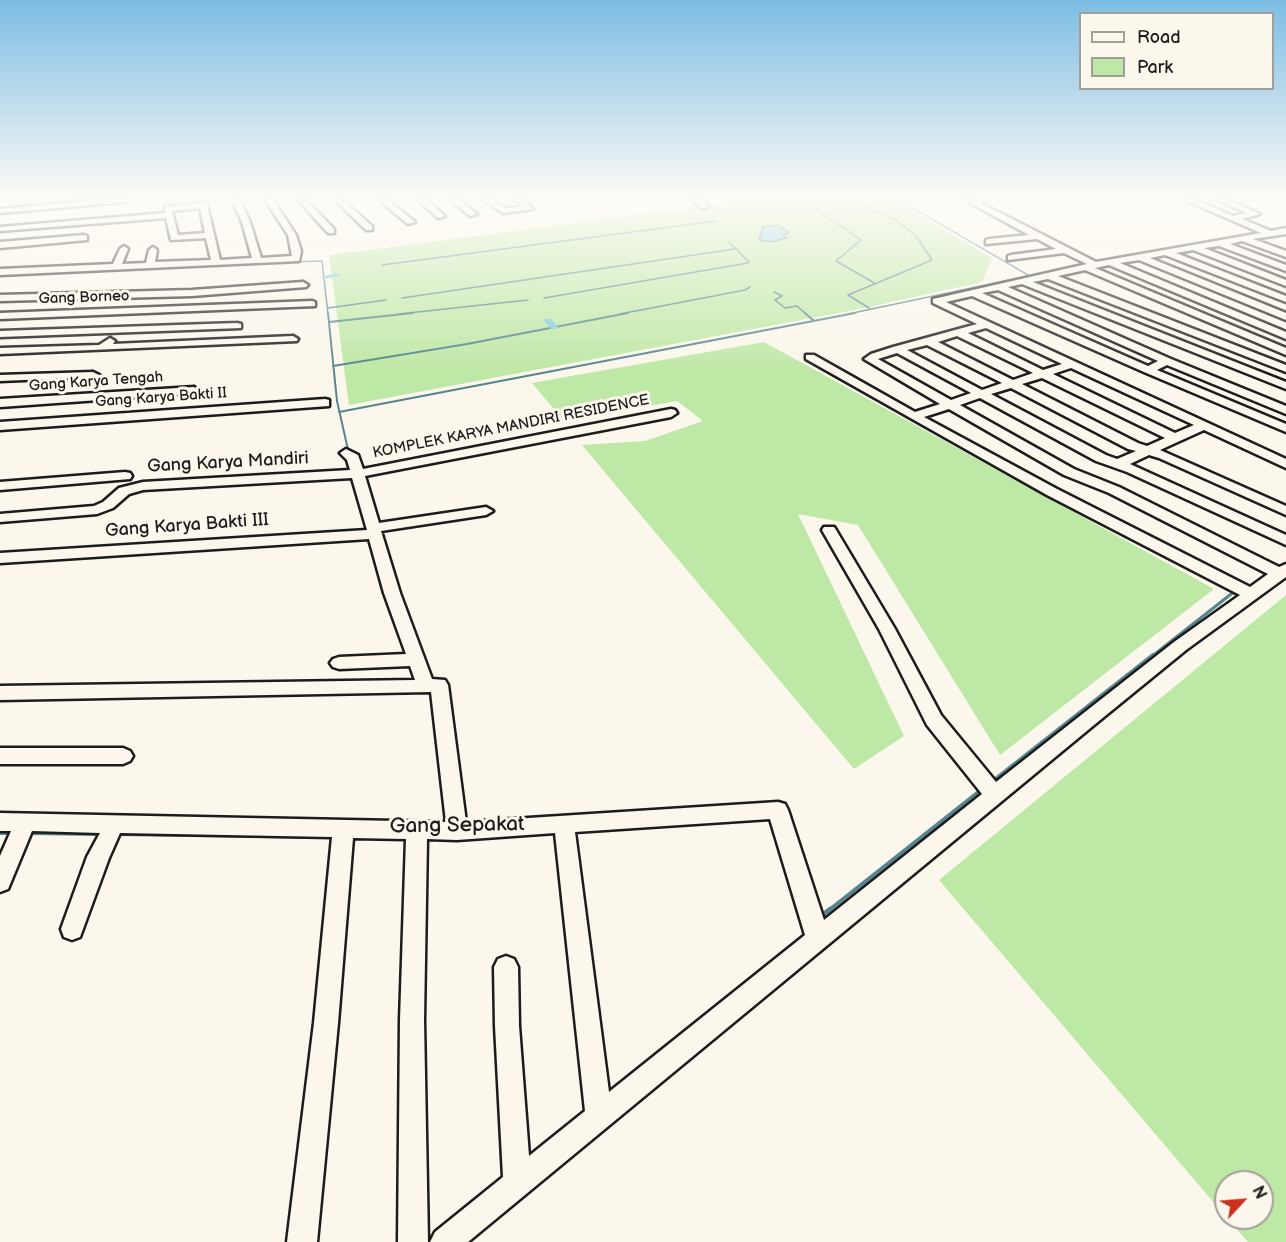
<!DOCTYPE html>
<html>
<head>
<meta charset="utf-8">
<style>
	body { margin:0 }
	#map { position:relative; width:1286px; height:1242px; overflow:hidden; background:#fbf7ec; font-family:"Balsamiq Sans",sans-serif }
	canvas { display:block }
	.legend { position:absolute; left:1079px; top:12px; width:195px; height:78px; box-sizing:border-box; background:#fbf7ec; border:2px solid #a29f99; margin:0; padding:8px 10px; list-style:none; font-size:18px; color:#1c1c1c }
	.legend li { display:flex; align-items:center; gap:12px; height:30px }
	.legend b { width:30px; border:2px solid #a29f99 }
	.north { position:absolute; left:1214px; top:1170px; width:60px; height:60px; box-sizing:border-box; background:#fbf7ec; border:2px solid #a29f99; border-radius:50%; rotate:64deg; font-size:16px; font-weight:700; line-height:24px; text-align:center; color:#1c1c1c }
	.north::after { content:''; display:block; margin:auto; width:21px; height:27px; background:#c8321e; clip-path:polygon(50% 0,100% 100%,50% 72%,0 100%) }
</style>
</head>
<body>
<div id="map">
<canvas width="1286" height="1242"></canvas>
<ul class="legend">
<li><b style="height:8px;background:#fbf7ec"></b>Road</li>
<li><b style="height:16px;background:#bee8a5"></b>Park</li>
</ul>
<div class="north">N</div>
</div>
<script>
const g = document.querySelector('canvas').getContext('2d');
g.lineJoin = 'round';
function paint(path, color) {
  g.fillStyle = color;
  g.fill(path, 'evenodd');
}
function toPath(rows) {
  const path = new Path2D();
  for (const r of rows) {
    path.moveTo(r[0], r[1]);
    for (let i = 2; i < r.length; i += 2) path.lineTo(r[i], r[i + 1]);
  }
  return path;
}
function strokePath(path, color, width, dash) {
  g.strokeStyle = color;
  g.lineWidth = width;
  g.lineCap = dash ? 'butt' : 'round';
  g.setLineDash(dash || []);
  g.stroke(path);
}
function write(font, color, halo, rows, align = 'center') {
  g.font = font + ' "Balsamiq Sans",sans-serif';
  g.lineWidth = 6;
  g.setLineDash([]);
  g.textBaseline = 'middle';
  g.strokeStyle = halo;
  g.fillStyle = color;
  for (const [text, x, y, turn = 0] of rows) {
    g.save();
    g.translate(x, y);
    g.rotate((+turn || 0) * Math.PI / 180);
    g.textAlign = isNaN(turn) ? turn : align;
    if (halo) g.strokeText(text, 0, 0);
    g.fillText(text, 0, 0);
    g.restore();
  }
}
const green = toPath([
	[755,200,894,200,992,258,982,282,865,308,349,405,329,255],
	[764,342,1214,589,1000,755,858,525,798,514,904,736,854,769,582,445,645,441,703,421,677,401,564,421,532,383],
	[1286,595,1286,1242,1248,1242,1227,1218,1262,1218,1262,1182,1226,1182,1226,1217,939,880]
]);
const water = toPath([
	[776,225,789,232,783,236,787,238,771,242,759,240,763,227,776,225]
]);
const streamFar4 = toPath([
	[899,200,1028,275],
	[854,202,896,220,916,236,932,260,848,295,869,308],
	[813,207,861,240,836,261,876,284],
	[729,242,749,262],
	[227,264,322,261,328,314],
	[382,265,716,221],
	[774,292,782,296,775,300,785,308,797,306,806,314],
	[402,298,735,249],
	[544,298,748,263],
	[328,308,386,300],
	[399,314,528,300],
	[620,314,745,290,750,287],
	[848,314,1028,276]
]);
const streamFar3 = toPath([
	[328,313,337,401,349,454],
	[805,313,814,321],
	[329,322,413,313],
	[333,366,467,344,628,313],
	[339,412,855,313]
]);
const streamFar2 = toPath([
	[1151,657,1235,591]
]);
const streamFar1 = toPath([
	[993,781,1153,655],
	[0,833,13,833],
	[29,833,103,834],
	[116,834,334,837],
	[828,911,981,790]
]);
const stream = toPath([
	[821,916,830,909]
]);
const canal = toPath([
	[337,273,339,274,339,276,324,279,321,277,337,273],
	[545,319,551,319,558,327,557,329,551,329,544,321,545,319]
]);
const minor = toPath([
	[97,200,127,200,123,202,0,213,0,209,97,200],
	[232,200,240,200,250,222,261,258,292,256,288,235,265,200,273,200,296,235,301,251,299,261,0,275,0,269,113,264,120,249,124,246,128,249,122,264,146,263,149,250,153,247,157,250,155,262,211,260,206,238,171,240,166,218,0,231,0,227,165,213,165,207,203,203,207,205,220,260,252,258,242,222,232,200],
	[200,208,205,233,178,235,172,211,200,208],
	[298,200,306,200,334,229,334,233,328,233,298,200],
	[335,200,343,200,372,226,372,230,366,230,335,200],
	[379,200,388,200,415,222,408,224,379,200],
	[418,200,427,200,445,216,438,218,418,200],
	[450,200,459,200,477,214,470,216,450,200],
	[483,200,492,200,505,208,522,207,515,200,524,200,533,209,503,213,483,200],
	[692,200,701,200,709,206,702,208,692,200],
	[965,200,975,200,1096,262,1261,233,1185,200,1196,200,1233,216,1247,213,1218,200,1229,200,1260,214,1242,219,1271,231,1286,228,1286,234,1253,239,1286,251,1286,257,1242,241,1230,244,1286,265,1286,271,1219,246,1204,248,1286,280,1286,286,1193,250,1176,253,1286,296,1286,302,1165,255,1150,258,1286,313,1286,320,1139,260,1120,263,1286,332,1286,339,1109,265,1095,268,1286,348,1286,355,1085,270,1058,276,1286,365,1286,372,1048,279,1033,282,1286,382,1286,389,1022,284,1008,287,1171,359,1286,406,1286,414,1167,365,1157,370,1286,424,1286,432,1144,372,972,296,946,302,1286,459,1286,468,1204,430,1160,450,1286,506,1286,515,1159,458,1149,455,1130,464,1286,535,1286,545,1127,472,1096,461,980,398,960,405,1074,469,1119,487,1279,567,1286,564,1286,577,1186,650,1094,725,468,1242,430,1242,435,1232,503,1177,495,1026,494,967,498,959,506,956,514,959,518,967,519,1026,529,1156,585,1111,555,833,457,840,427,839,424,1020,428,1242,398,1242,400,1020,406,839,353,838,338,1023,317,1242,287,1242,314,1023,332,837,120,833,109,858,80,937,72,940,64,937,61,929,87,857,100,833,32,831,8,889,0,892,0,856,11,831,0,831,0,813,446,822,431,692,0,700,0,686,415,680,410,666,339,669,333,667,330,663,333,659,339,657,406,654,384,593,369,539,0,563,0,553,367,530,352,478,143,490,129,494,113,508,97,514,0,522,0,514,94,506,103,502,119,488,143,482,350,470,347,460,340,453,346,449,358,455,363,469,671,409,675,410,677,413,671,417,365,476,379,523,486,507,493,511,486,515,381,531,400,593,432,679,445,680,448,685,466,822,778,802,785,804,788,810,824,920,982,794,927,725,879,629,822,530,824,527,834,527,836,530,895,629,941,715,996,782,1174,642,1240,595,1047,495,806,359,806,355,814,355,915,412,940,404,864,359,871,354,893,347,977,324,933,303,933,299,1087,264,1064,253,1008,260,1008,256,1011,255,1056,249,1037,239,986,244,986,240,989,239,1029,235,965,200],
	[998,290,1158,361,1148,366,982,293,998,290],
	[986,328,1062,364,1043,370,968,333,986,328],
	[957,336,1033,373,1013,380,938,342,957,336],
	[927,345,1002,383,982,390,907,350,927,345],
	[897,353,971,393,951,400,878,359,897,353],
	[1071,368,1194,425,1175,433,1053,374,1071,368],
	[1042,378,1165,438,1147,446,1138,443,1022,384,1042,378],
	[1011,388,1128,449,1136,451,1117,459,1106,455,991,394,1011,388],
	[949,409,1064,475,1109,493,1268,574,1250,587,1057,489,924,417,949,409],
	[770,819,805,935,609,1092,575,832,770,819],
	[84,235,87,236,87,240,0,248,0,242,84,235],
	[303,282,308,285,306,287,192,296,0,301,0,295,192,290,303,282],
	[312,301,315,302,315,306,0,319,0,313,312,301],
	[237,323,241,324,241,328,0,337,0,331,237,323],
	[293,336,298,339,297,341,0,354,0,348,99,345,110,338,115,341,113,344,293,336],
	[93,372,99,375,97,377,0,381,0,375,93,372],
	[194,387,200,391,198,393,0,407,0,399,194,387],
	[325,399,329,400,329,406,0,430,0,422,325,399],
	[125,472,130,473,132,476,130,479,0,490,0,482,125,472],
	[0,748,123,748,130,751,133,756,130,761,123,764,0,764,0,748]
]);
const farStreetnames = [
	["Gang Borneo",84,298,-2],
	["Gang Karya Tengah",96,382,-4],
	["Gang Karya Bakti II",161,398,-4],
	["KOMPLEK KARYA MANDIRI RESIDENCE",511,427,-11]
];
const streetNames = [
	["Gang Karya Mandiri",228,463,-3],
	["Gang Karya Bakti III",187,526,-4]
];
const nearStreetnames = [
	["Gang Sepakat",457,826,-1]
];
paint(green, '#bee8a5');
paint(water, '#7ecbdc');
strokePath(water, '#57858f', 1.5);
strokePath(streamFar4, '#57858f', 1.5);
strokePath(streamFar3, '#57858f', 2);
strokePath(streamFar2, '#57858f', 3);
strokePath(streamFar1, '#57858f', 4);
strokePath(stream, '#57858f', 4.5);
paint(canal, '#7ecbdc');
strokePath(minor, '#1c1c1c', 5);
paint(minor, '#fbf7ec');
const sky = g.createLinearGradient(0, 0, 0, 374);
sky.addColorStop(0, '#7dbde3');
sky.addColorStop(0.53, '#fdfbf6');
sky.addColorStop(1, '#fdfbf600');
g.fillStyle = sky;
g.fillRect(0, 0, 1286, 374);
write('15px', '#1c1c1c', '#fbf7ec', farStreetnames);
write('18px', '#1c1c1c', '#fbf7ec', streetNames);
write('21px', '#1c1c1c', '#fbf7ec', nearStreetnames);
</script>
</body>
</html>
